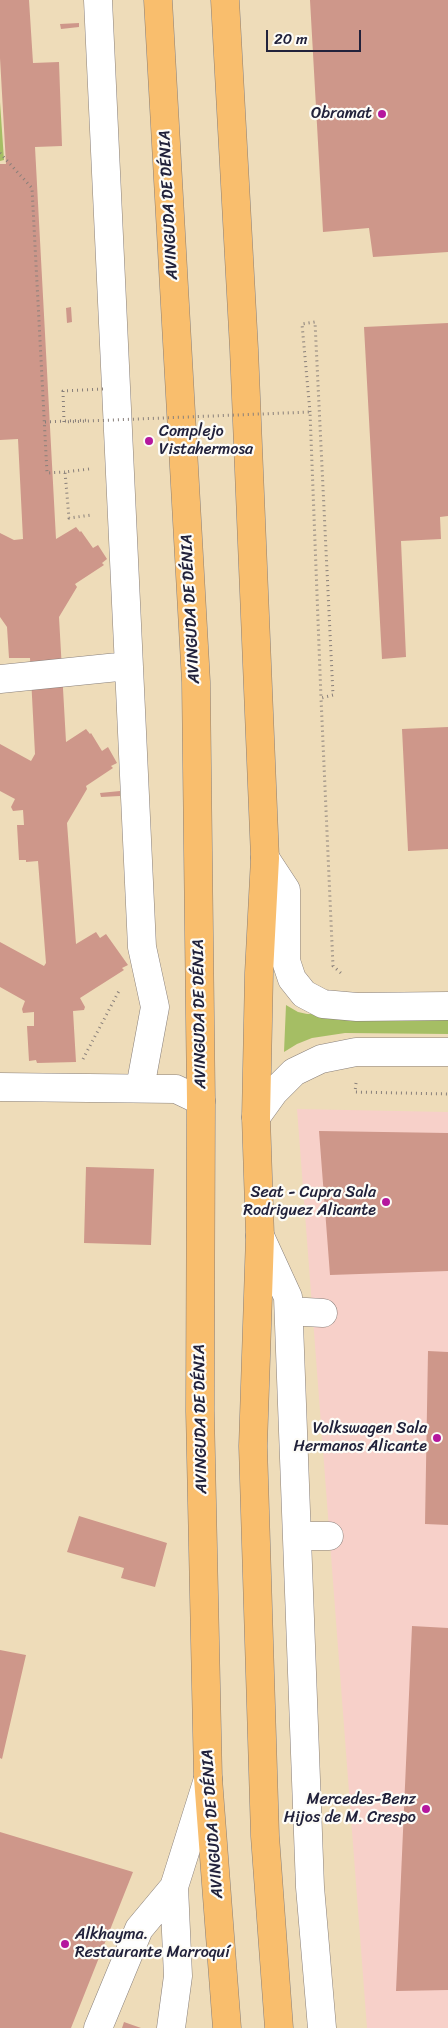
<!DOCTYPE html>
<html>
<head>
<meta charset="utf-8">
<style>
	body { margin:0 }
	#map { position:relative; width:448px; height:2028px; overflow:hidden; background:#eedcb9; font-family:Sriracha,sans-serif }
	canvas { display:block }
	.scale { position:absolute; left:266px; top:30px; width:95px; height:22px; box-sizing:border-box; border:2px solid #22223b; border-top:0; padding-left:6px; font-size:15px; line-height:18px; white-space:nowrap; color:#22223b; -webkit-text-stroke:4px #fdfcf7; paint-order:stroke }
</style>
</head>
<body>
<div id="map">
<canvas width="448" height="2028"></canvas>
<div class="scale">20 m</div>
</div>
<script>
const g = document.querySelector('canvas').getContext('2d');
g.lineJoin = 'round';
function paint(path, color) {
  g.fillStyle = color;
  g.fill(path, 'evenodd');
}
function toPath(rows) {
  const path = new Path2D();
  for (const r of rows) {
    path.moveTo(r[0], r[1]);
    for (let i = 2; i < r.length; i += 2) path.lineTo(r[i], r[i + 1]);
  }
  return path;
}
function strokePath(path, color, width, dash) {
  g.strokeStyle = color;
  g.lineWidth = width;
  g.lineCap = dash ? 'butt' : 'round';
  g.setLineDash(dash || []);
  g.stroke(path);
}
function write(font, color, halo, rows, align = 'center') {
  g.font = font + ' Sriracha,sans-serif';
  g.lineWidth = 4.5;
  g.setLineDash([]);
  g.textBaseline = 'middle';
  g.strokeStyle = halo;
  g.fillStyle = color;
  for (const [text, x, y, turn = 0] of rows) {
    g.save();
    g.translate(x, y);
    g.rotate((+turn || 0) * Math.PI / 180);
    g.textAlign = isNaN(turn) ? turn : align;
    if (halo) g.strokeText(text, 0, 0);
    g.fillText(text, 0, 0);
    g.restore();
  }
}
const built = toPath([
	[297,1109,448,1112,448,2028,367,2028]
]);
const green = toPath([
	[0,102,4,160,0,161],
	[286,1005,298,1012,307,1014,448,1016,448,1034,345,1033,312,1038,297,1044,284,1052]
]);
const building = toPath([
	[0,0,29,0,33,63,59,62,62,146,35,147,56,539,76,527,80,532,81,531,93,548,98,545,107,559,102,563,104,565,75,584,77,587,59,617,66,742,86,729,90,734,91,733,102,751,108,747,117,763,111,766,113,768,86,786,87,789,67,823,76,944,96,932,100,938,106,934,128,965,122,968,124,970,80,998,85,1007,84,1010,73,1011,76,1062,37,1063,36,1060,29,1061,27,1026,34,1026,34,1012,23,1013,22,1009,25,1001,0,987,0,942,44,966,46,963,38,861,26,862,26,860,19,860,17,825,24,825,23,810,13,811,11,807,15,799,0,791,0,744,31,761,35,754,30,658,9,658,7,627,0,617,0,533,14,540,23,539,18,439,0,440,0,164,6,164,0,58],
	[310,0,448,0,448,252,373,257,369,228,323,232],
	[79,23,79,27,61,29,60,24],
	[71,307,72,322,67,323,66,308],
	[448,323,448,516,440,517,441,539,401,541,406,657,382,659,364,327],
	[448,727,448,849,408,851,402,729],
	[120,791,120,796,101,797,100,793],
	[319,1131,448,1133,448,1271,330,1275],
	[86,1167,154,1169,151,1245,84,1243],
	[428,1351,448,1352,448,1525,425,1524],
	[79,1516,167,1543,155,1587,121,1578,124,1568,67,1552],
	[412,1626,448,1628,448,1990,396,1991],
	[0,1650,26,1655,2,1759,0,1758],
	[0,1832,133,1872,71,2028,0,2028],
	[124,2022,141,2028,122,2028]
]);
const path = toPath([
	[0,153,32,188,47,473,65,472],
	[310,412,302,324,315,322,333,695,321,698,333,966,342,974],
	[45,422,89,420],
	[89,469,65,472,69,518,92,515],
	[83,1059,120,989],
	[356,1083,355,1092,448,1094]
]);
const minor = toPath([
	[98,0,142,947,155,1007,140,1088],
	[0,679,128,666],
	[265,858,286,890,286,961,292,979,304,994,323,1004,357,1007,448,1006],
	[0,1087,176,1089,201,1101],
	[256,1117,274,1092,294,1072,321,1059,356,1052,448,1052],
	[260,1236,288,1297,310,1887,322,2028],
	[289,1311,323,1313],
	[297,1536,329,1536],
	[98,2028,139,1929,174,1887,208,1779],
	[171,2028,178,1976,174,1887]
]);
const major = toPath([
	[158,0,196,682,201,1101,200,1411,208,1778,227,2028],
	[225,0,244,349,265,858,259,973,256,1117,260,1236,253,1446,265,1836,279,2028]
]);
const pathBridge = toPath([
	[103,389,63,391,64,422,310,412,321,698]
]);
const markers = [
	[382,114,5,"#b5179e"],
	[149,441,5,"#b5179e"],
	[386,1202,5,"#b5179e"],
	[437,1438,5,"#b5179e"],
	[426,1809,5,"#b5179e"],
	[65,1944,5,"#b5179e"]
];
const poiNames = [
	["Obramat",372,114],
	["Complejo",159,432,"left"],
	["Vistahermosa",159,450,"left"],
	["Seat - Cupra Sala",376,1193],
	["Rodriguez Alicante",376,1211],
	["Volkswagen Sala",427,1429],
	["Hermanos Alicante",427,1447],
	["Mercedes-Benz",416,1800],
	["Hijos de M. Crespo",416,1818],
	["Alkhayma.",75,1935,"left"],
	["Restaurante Marroquí",75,1953,"left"]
];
const streetNames = [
	["AVINGUDA DE DÉNIA",169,205,-93],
	["AVINGUDA DE DÉNIA",191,609,-93],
	["AVINGUDA DE DÉNIA",200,1014,-91],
	["AVINGUDA DE DÉNIA",201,1419,-91],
	["AVINGUDA DE DÉNIA",213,1824,-94]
];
paint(built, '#f7d0c9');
paint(green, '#a5be64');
paint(building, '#ce978a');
strokePath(minor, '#887f7a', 29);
strokePath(major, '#887f7a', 29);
strokePath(path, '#887f7a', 3, [1, 4]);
strokePath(minor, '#fff', 28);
strokePath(major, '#f9be6d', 28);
strokePath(pathBridge, '#887f7a', 3, [1, 4]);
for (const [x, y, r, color] of markers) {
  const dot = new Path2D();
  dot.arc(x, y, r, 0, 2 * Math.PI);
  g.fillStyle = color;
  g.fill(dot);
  strokePath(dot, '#fdfcf7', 2);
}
write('16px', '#22223b', '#fdfcf7', poiNames, 'right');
write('16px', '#22223b', '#fdfcf7', streetNames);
</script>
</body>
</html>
